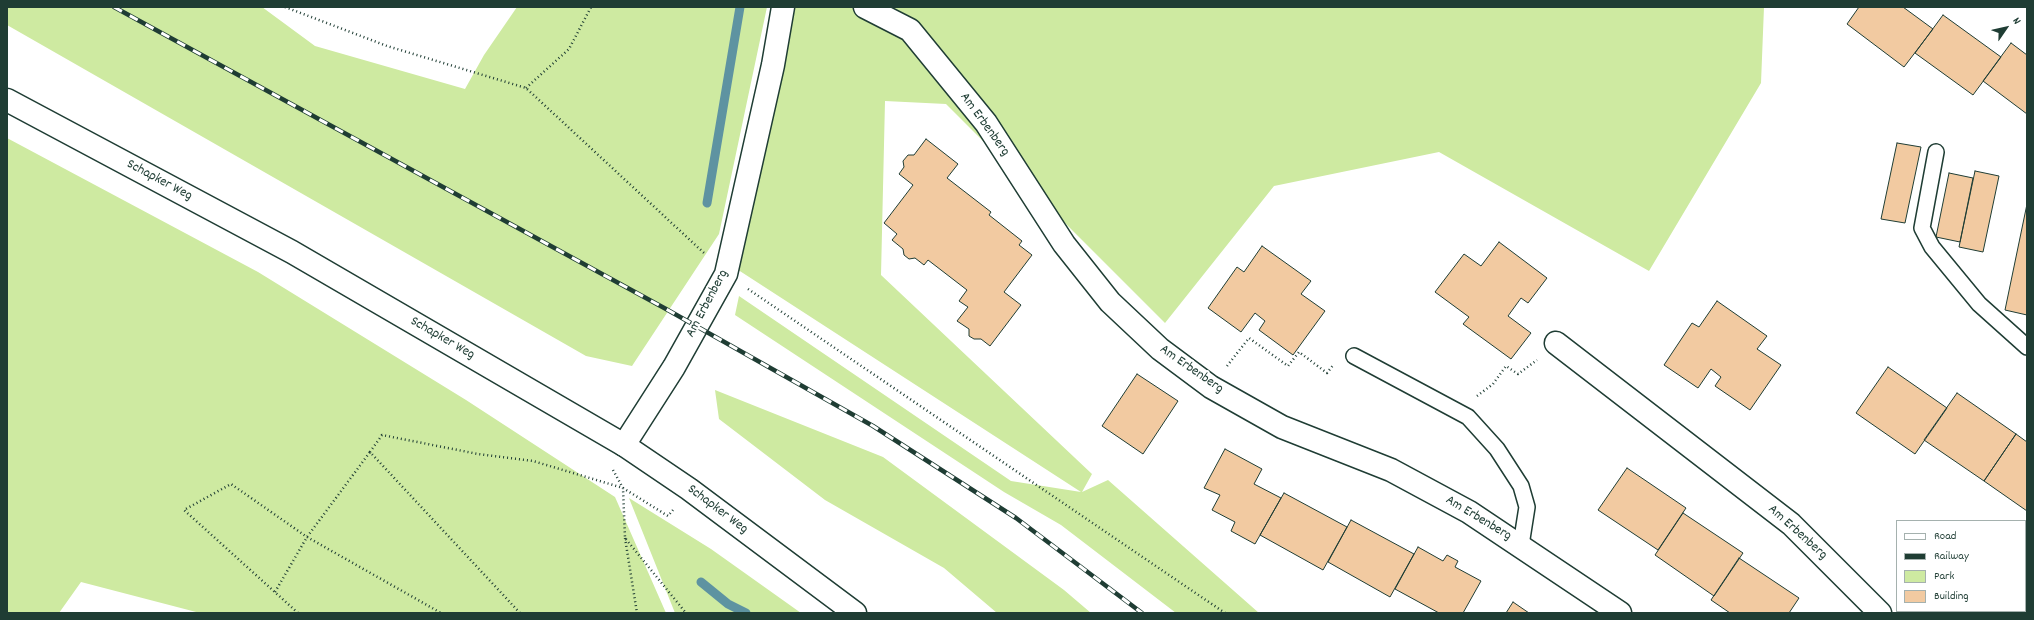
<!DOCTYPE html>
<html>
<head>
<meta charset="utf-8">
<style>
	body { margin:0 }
	#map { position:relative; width:2034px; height:620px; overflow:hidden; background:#fff; font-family:Dekko,sans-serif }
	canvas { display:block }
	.frame { position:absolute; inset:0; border:8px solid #1f3d34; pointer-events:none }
	.legend { position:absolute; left:1896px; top:520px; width:130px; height:92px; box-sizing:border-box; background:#fff; border:1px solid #a5b1ae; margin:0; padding:5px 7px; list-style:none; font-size:12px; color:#1f3d34 }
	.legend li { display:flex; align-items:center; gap:8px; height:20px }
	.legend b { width:20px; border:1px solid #a5b1ae }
	.north { position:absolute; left:1986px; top:8px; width:40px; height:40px; -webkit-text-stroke:3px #fff; paint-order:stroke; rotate:56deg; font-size:11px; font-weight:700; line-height:16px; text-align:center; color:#1f3d34 }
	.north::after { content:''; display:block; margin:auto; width:14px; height:18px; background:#1f3d34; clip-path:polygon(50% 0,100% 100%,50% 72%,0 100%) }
</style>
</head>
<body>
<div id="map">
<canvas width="2034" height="620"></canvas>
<div class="frame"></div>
<ul class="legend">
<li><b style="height:5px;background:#fff"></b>Road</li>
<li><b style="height:5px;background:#1f3d34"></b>Railway</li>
<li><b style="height:11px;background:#ceeaa1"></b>Park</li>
<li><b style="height:11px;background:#f2caa1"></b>Building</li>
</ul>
<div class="north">N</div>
</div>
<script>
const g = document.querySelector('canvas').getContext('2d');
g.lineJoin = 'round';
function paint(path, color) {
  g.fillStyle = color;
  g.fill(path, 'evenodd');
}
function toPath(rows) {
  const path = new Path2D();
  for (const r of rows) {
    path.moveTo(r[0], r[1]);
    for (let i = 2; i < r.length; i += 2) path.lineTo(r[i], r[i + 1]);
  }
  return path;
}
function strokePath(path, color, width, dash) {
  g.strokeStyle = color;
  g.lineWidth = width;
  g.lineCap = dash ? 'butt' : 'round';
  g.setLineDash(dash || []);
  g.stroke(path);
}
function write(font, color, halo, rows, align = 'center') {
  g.font = font + ' Dekko,sans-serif';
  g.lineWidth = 4;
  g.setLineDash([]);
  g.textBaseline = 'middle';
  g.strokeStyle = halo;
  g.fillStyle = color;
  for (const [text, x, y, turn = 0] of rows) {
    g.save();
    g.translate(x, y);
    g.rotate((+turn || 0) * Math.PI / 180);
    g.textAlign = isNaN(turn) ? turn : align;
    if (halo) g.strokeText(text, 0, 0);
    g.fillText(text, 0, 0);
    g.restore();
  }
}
const green = toPath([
	[7,7,262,7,315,46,465,89,484,55,517,7,767,7,719,234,632,366,586,356,7,25],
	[793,7,1764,7,1761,83,1649,271,1439,152,1274,186,1165,323,946,104,885,101,881,275,1092,474,1082,492,1108,480,1259,613,1176,613,1061,525,1004,492,735,315,739,296,1011,481,1081,492,729,264],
	[7,138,258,272,466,400,615,497,666,613,200,613,81,582,59,613,7,613],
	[715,390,883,457,1064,590,1091,613,997,613,944,568,825,500,719,419],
	[629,498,711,549,801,613,675,613]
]);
const stream = toPath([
	[707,203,740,7],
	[701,582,728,604,746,613]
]);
const building = toPath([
	[1859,7,1903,7,1933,29,1904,67,1847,24,1859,7],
	[1943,15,2001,57,1973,95,1915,53,1943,15],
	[2011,43,2027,55,2027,114,1983,81,2011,43],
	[926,139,958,164,947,178,991,212,989,215,1022,241,1019,245,1032,255,1004,292,1021,305,990,346,981,339,974,339,969,336,969,329,957,321,968,307,959,301,967,290,928,260,924,265,915,258,909,259,904,255,903,249,892,240,897,234,884,223,913,185,899,174,904,167,903,161,908,155,914,155,926,139],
	[1897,143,1921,147,1905,223,1881,219,1897,143],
	[1975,171,1999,176,1983,252,1959,247,1975,171],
	[1949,173,1973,178,1960,242,1936,237,1949,173],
	[2027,204,2027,315,2005,310,2027,204],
	[1499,242,1547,278,1528,303,1521,298,1508,316,1531,333,1511,359,1463,324,1469,317,1435,292,1464,254,1481,266,1499,242],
	[1262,246,1311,281,1301,294,1325,311,1293,355,1259,330,1265,321,1255,313,1241,332,1208,308,1237,267,1244,272,1262,246],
	[1717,301,1767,336,1757,349,1781,365,1750,410,1715,386,1721,377,1711,369,1698,388,1664,365,1692,323,1699,327,1717,301],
	[1888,367,1947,408,1915,454,1856,413,1888,367],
	[1137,374,1178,401,1143,454,1102,426,1137,374],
	[1957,393,2016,434,1984,481,1924,440,1957,393],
	[2016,434,2027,442,2027,511,1984,481,2016,434],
	[1225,449,1262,469,1254,484,1281,498,1255,544,1231,531,1235,522,1212,510,1220,495,1204,488,1225,449],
	[1627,468,1686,508,1658,550,1598,510,1627,468],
	[1284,493,1347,527,1323,570,1260,535,1284,493],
	[1683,513,1743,553,1714,596,1655,555,1683,513],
	[1351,520,1414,554,1390,597,1328,562,1351,520],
	[1418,547,1443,561,1447,555,1458,561,1455,567,1481,581,1463,613,1439,613,1395,589,1418,547],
	[1739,558,1799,598,1789,613,1730,613,1711,600,1739,558],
	[1513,602,1529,613,1506,613,1513,602]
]);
const path = toPath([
	[285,7,387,46,526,88,704,253],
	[526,88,569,49,591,7],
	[748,289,1225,613],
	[1227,366,1249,338,1288,366,1299,352,1327,373,1334,364],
	[1477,396,1493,384,1506,366,1518,374,1537,360],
	[613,470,623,488,625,538,686,613],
	[625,538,637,613],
	[2025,575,2027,572],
	[275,592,307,537,370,452],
	[298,613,184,510,231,484,307,537,441,613],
	[520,613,370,452,382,435,478,454,533,461,623,488,668,516,673,510],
	[1999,613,2000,611]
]);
const service = toPath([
	[1936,152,1922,228,1932,247,1979,304,2027,347],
	[1354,356,1468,417,1497,449,1521,486,1527,507,1521,545]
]);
const minor = toPath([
	[865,7,910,30,986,123,1064,244,1110,302,1160,349,1211,387,1282,427,1391,470,1469,512,1620,613],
	[1556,343,1791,524,1880,613],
	[624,445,674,367,726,274,773,65,783,7]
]);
const tertiary = toPath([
	[7,100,292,252,624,445,689,489,855,613]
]);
const rail = toPath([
	[114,7,666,309,873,426,1016,518,1142,613]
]);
const streetNames = [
	["Am Erbenberg",984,125,54],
	["Schapker Weg",159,181,28],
	["Am Erbenberg",708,304,-62],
	["Schapker Weg",442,339,30],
	["Am Erbenberg",1191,370,35],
	["Schapker Weg",717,510,37],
	["Am Erbenberg",1478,519,31],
	["Am Erbenberg",1797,533,42]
];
paint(green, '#ceeaa1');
strokePath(stream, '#5e93a1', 9);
paint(building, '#f2caa1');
strokePath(building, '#1f3d34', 1);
strokePath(service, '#1f3d34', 18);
strokePath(minor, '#1f3d34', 25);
strokePath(tertiary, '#1f3d34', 25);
strokePath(path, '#1f3d34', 2.5, [1, 3]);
strokePath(service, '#fff', 15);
strokePath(minor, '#fff', 22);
strokePath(tertiary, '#fff', 22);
strokePath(rail, '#1f3d34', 4.5);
strokePath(rail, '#fff', 3, [9]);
write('14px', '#1f3d34', '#fff', streetNames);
</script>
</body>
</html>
